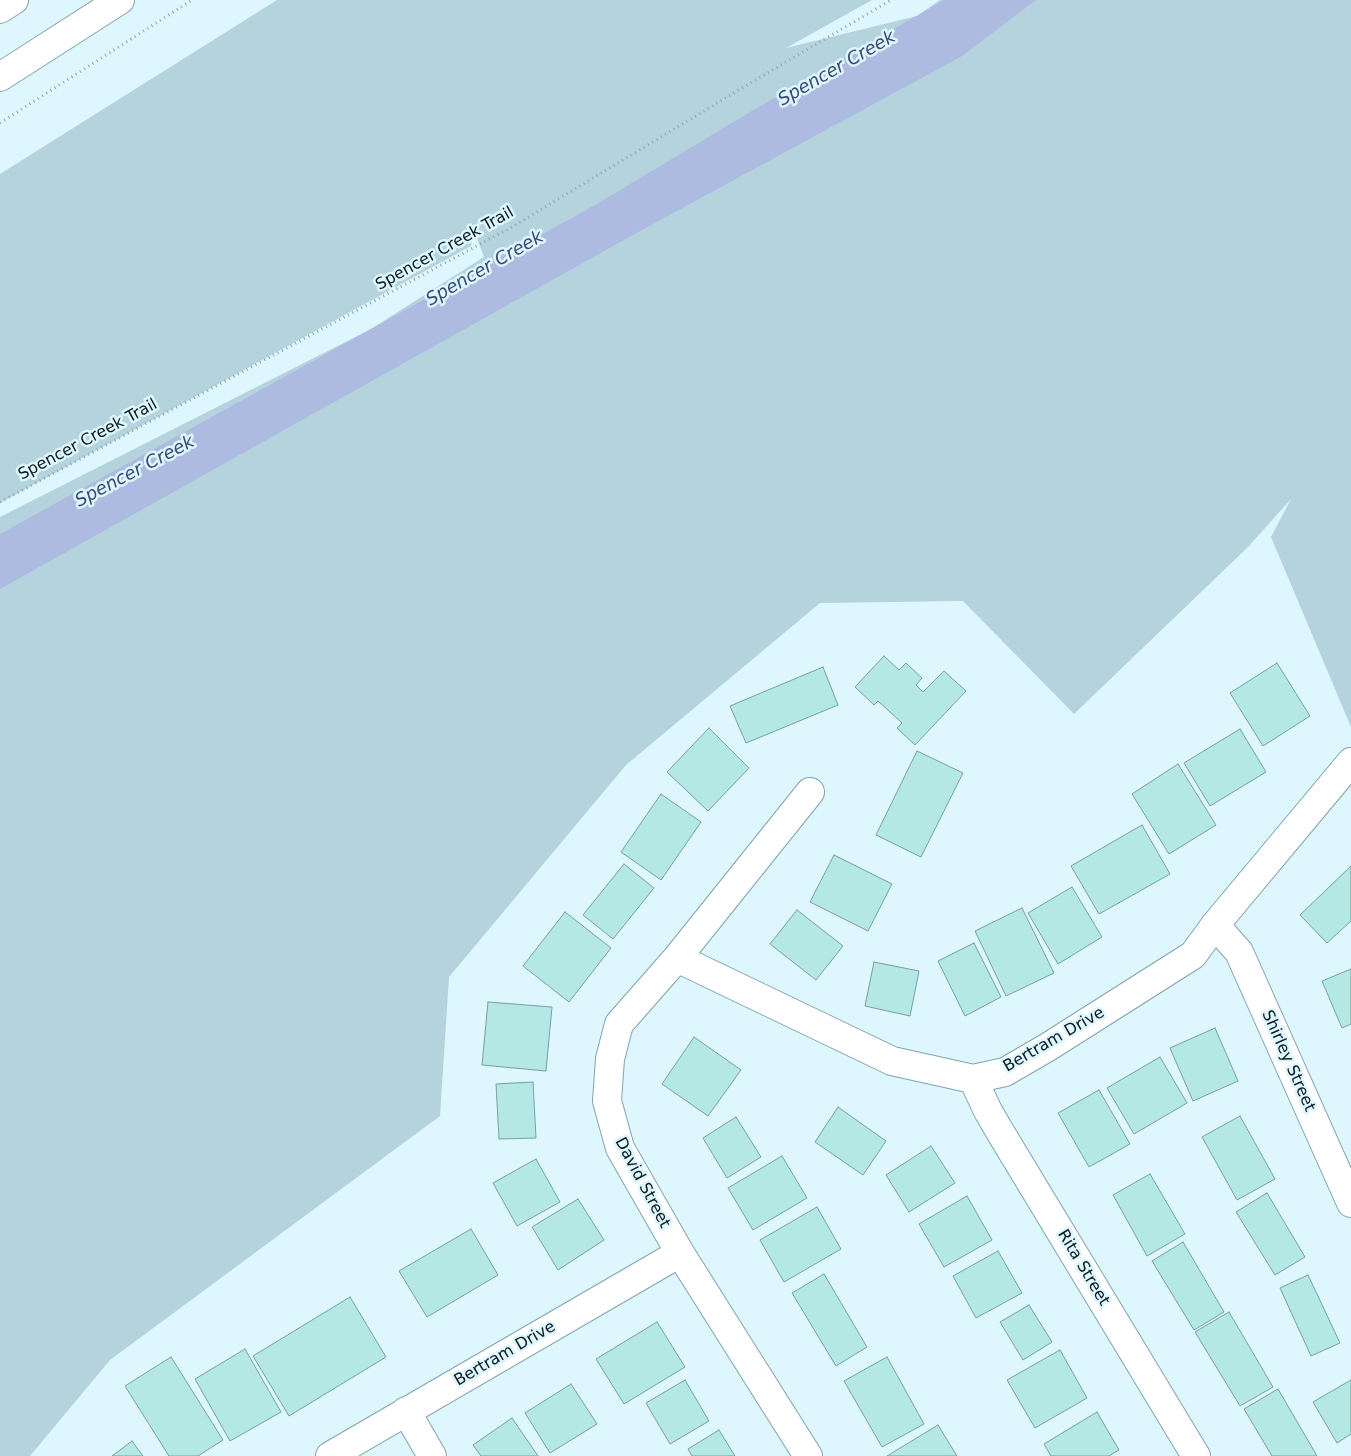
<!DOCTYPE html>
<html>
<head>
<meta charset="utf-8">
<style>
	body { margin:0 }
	canvas { display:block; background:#def6fd }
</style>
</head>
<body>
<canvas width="1351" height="1456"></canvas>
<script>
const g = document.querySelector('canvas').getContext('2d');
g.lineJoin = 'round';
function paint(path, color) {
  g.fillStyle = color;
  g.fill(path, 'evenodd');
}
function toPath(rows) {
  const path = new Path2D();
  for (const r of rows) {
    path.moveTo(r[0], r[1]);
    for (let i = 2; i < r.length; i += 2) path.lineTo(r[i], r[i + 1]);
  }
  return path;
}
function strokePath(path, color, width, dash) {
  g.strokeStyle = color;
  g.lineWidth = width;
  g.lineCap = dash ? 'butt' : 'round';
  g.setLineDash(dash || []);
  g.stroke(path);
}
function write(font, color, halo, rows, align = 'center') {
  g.font = font + ' "DejaVu Sans",sans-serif';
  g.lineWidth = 5;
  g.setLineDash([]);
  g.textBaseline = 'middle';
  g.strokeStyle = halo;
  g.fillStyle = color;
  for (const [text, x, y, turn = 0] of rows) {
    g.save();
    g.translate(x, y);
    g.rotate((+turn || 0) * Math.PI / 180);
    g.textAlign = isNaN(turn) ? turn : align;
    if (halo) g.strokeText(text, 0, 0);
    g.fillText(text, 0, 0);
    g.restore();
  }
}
const green = toPath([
	[277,0,872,0,786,48,917,16,940,0,1351,0,1351,727,1271,537,1291,499,1248,547,1074,714,963,601,820,603,626,765,449,977,440,1116,110,1360,30,1456,0,1456,0,517,371,329,484,257,474,230,471,246,0,503,0,174]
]);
const water = toPath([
	[944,0,1036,0,962,56,631,236,0,589,0,534,597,204,745,115]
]);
const building = toPath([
	[884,656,899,670,906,663,922,678,916,685,923,692,944,671,966,691,915,745,897,728,902,723,878,701,874,705,855,687,884,656],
	[1277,663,1310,716,1263,746,1230,693,1277,663],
	[823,667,838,705,746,743,730,706,823,667],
	[709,728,749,768,708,811,667,772,709,728],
	[1240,729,1266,772,1210,806,1184,763,1240,729],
	[917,751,963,773,921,857,876,835,917,751],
	[1178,764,1216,825,1169,854,1132,794,1178,764],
	[661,794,701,822,661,880,621,852,661,794],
	[1142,825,1170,874,1099,914,1071,866,1142,825],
	[834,855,892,884,868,931,810,902,834,855],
	[624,864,654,888,613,939,583,915,624,864],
	[1351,866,1351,921,1327,943,1300,915,1351,866],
	[1072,887,1102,937,1058,964,1028,913,1072,887],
	[1022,908,1054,973,1006,996,975,931,1022,908],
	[797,910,843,946,816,980,770,944,797,910],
	[565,912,611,948,569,1002,523,966,565,912],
	[974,943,1001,997,965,1016,938,961,974,943],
	[874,962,919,971,910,1016,865,1006,874,962],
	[1351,969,1351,1024,1342,1028,1322,981,1351,969],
	[488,1002,552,1007,546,1071,482,1065,488,1002],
	[1215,1028,1238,1081,1193,1101,1170,1048,1215,1028],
	[694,1037,741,1070,708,1116,662,1084,694,1037],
	[1160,1057,1187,1103,1134,1134,1107,1088,1160,1057],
	[533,1082,536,1138,499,1139,496,1084,533,1082],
	[1099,1090,1130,1144,1089,1167,1058,1113,1099,1090],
	[838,1107,886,1141,863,1175,815,1142,838,1107],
	[1240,1116,1275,1179,1237,1200,1202,1137,1240,1116],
	[736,1117,761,1157,727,1178,703,1138,736,1117],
	[931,1146,955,1183,909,1212,886,1175,931,1146],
	[782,1156,807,1198,753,1230,728,1188,782,1156],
	[536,1159,560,1202,517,1226,493,1183,536,1159],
	[1150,1174,1185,1234,1147,1256,1113,1195,1150,1174],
	[1267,1193,1305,1257,1275,1275,1236,1212,1267,1193],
	[967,1196,992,1240,944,1267,919,1224,967,1196],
	[578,1199,604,1240,558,1270,532,1227,578,1199],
	[817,1207,841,1249,784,1282,760,1240,817,1207],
	[471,1229,498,1275,427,1317,399,1271,471,1229],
	[1183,1242,1224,1312,1194,1330,1152,1261,1183,1242],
	[998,1251,1022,1293,976,1318,953,1276,998,1251],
	[824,1274,867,1347,836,1366,792,1293,824,1274],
	[1308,1275,1340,1343,1311,1356,1280,1288,1308,1275],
	[350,1297,386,1357,289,1416,253,1356,350,1297],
	[1029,1305,1052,1342,1023,1360,1000,1322,1029,1305],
	[1229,1312,1273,1387,1240,1406,1195,1332,1229,1312],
	[657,1322,685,1367,624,1404,596,1359,657,1322],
	[245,1349,281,1412,230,1441,195,1379,245,1349],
	[1060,1350,1087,1398,1035,1428,1007,1380,1060,1350],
	[171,1357,223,1440,198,1456,169,1456,125,1386,171,1357],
	[887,1357,924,1424,882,1447,844,1381,887,1357],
	[685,1380,709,1421,670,1444,646,1403,685,1380],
	[1351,1380,1351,1434,1337,1443,1313,1402,1351,1380],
	[571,1384,597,1424,550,1453,525,1413,571,1384],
	[1278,1389,1317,1456,1272,1456,1244,1409,1278,1389],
	[1097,1412,1119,1450,1109,1456,1051,1456,1044,1444,1097,1412],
	[512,1418,538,1456,481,1456,473,1445,512,1418],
	[938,1425,957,1456,887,1456,938,1425],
	[719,1430,735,1456,692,1456,688,1449,719,1430],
	[132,1441,143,1456,112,1456,132,1441]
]);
const path = toPath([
	[0,123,192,0],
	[0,502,512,227,742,88,891,0]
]);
const minor = toPath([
	[1215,925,1239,952,1351,1203],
	[677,958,892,1061,973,1079,1005,1072,1048,1047,1193,955,1215,925,1351,762],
	[973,1079,988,1111,999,1130,1196,1456],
	[406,1411,432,1456],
	[330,1456,680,1253],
	[808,1456,680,1253,620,1148,607,1101,610,1059,619,1024,677,958,810,792]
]);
const major = toPath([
	[0,9,14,0],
	[0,77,120,0]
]);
const streetNames = [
	["Spencer Creek Trail",445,249,-29],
	["Spencer Creek Trail",88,440,-28],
	["Bertram Drive",1054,1040,-30],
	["Shirley Street",1288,1061,66],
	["David Street",642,1183,62],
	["Rita Street",1083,1268,59],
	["Bertram Drive",505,1354,-30]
];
const waterNames = [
	["Spencer Creek",837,69,-30],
	["Spencer Creek",485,269,-30],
	["Spencer Creek",135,472,-28]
];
paint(green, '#b4d3dc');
paint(water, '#adbbe0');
paint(building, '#b3e8e4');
strokePath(building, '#77a09e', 1);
strokePath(minor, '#7ea5b0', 30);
strokePath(major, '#7ea5b0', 30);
strokePath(path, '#8fa4a9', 3, [1, 4]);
strokePath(minor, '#fff', 28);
strokePath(major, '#fff', 28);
write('16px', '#0a191d', '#def6fd', streetNames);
write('italic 18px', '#384979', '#def6fd', waterNames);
</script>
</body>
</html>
